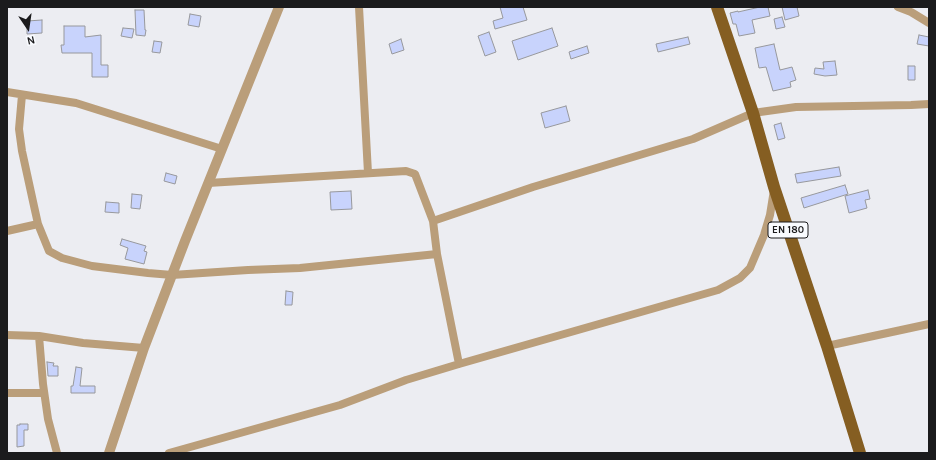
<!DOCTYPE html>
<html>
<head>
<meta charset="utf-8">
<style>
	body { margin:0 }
	#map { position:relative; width:936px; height:460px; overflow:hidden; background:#ecedf2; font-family:Karla,sans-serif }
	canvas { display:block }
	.frame { position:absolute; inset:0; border:8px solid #1b1b1d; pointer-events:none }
	.north { position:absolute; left:8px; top:8px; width:40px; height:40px; -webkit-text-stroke:3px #f9fbff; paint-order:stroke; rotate:167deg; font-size:11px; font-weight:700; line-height:16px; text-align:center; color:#1b1b1d }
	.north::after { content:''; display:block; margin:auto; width:14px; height:18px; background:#1b1b1d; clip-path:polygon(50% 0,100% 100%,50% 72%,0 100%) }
</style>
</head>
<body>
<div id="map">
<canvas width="936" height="460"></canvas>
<div class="frame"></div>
<div class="north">N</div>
</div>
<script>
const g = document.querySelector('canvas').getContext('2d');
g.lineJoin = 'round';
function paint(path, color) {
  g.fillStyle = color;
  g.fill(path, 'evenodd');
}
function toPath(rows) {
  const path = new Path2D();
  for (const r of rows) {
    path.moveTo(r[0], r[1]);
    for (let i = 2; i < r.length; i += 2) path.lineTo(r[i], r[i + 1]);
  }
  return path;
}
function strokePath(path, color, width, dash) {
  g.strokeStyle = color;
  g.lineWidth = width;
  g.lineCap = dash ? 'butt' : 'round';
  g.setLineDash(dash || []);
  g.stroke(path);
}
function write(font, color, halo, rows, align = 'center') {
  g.font = font + ' Karla,sans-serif';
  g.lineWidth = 3.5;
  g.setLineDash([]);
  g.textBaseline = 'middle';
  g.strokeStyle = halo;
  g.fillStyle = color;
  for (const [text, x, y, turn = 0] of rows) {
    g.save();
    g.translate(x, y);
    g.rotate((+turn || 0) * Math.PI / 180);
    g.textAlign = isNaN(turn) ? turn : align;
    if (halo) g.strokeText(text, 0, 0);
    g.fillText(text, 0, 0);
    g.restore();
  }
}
const building = toPath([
	[500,7,523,7,527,20,495,29,493,21,503,18,500,7],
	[760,7,768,7,770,16,752,20,755,33,739,36,736,24,733,24,730,13,738,11,738,12,760,7],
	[782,7,797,7,799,16,785,20,782,7],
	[135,10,144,10,145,30,146,30,145,36,136,35,135,10],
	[190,14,201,16,199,27,188,25,190,14],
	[782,17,785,27,776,29,774,19,782,17],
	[42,20,42,33,27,34,27,21,42,20],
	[64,26,85,26,85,37,101,35,101,65,108,65,108,77,92,77,92,53,62,53,61,45,64,45,64,26],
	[123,28,134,29,132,38,121,36,123,28],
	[552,28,558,46,518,60,512,41,552,28],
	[489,32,496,52,485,56,478,36,489,32],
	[919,35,929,37,929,46,917,44,919,35],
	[688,37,690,44,658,52,656,44,688,37],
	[401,39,404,50,392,54,389,44,401,39],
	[154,41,162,42,160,53,152,52,154,41],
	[774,44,780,70,792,67,796,80,790,82,791,87,773,91,766,67,759,68,755,48,774,44],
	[587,46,589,53,571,59,569,52,587,46],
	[835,61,837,75,825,76,814,74,815,68,824,69,823,62,835,61],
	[908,66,915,66,915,80,908,80,908,66],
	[566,106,570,121,545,128,541,113,566,106],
	[781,123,785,138,778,140,774,125,781,123],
	[839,167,841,176,797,183,795,174,839,167],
	[166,173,177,176,175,184,164,181,166,173],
	[845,185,848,194,804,208,801,198,845,185],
	[868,190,870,199,865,200,867,208,849,213,845,196,868,190],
	[351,191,352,209,331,210,330,192,351,191],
	[132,194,142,195,140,209,131,208,132,194],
	[106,202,119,203,119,213,105,212,106,202],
	[122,239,146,246,144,251,147,252,144,264,125,259,128,248,120,245,122,239],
	[286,291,293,292,292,305,285,305,286,291],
	[47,362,54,363,53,366,58,366,58,376,48,376,47,362],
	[76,367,82,368,80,386,95,386,95,393,71,393,71,386,73,386,76,367],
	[20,424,28,424,28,430,24,430,24,446,17,447,17,425,20,425,20,424]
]);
const minor = toPath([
	[359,7,368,173],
	[898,7,911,12,929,23],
	[7,92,76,103,222,149],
	[22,95,19,129,22,151,34,206,38,224,49,251,62,258,92,266,148,273,172,275,248,270,300,268,437,254],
	[208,183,406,171,415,174,433,221,437,254,459,364],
	[433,221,533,187,693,139,753,113,796,107,911,105,929,104],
	[7,231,38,224],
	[7,335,39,336,83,343,144,348],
	[39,336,43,384,48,419,57,453],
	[827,346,929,324],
	[7,393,44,393],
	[169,453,340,405,406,380,459,364,718,290,740,278,750,268,764,235,770,215,774,190]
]);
const tertiary = toPath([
	[109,453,144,348,185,241,279,7]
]);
const primary = toPath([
	[717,7,753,113,774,187,827,346,860,453]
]);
const shields = [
	[788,230,40]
];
const shieldNames = [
	["EN 180",788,230]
];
paint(building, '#c8d3fc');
strokePath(building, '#97989c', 1);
strokePath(minor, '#ba9e7a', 8);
strokePath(tertiary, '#ba9e7a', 10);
strokePath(primary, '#855e22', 12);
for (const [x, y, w] of shields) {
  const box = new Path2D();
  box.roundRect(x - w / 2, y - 8, w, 16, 3);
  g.fillStyle = '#f9fbff';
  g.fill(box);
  strokePath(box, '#1b1b1d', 1);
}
write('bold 10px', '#1b1b1d', null, shieldNames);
</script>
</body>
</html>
